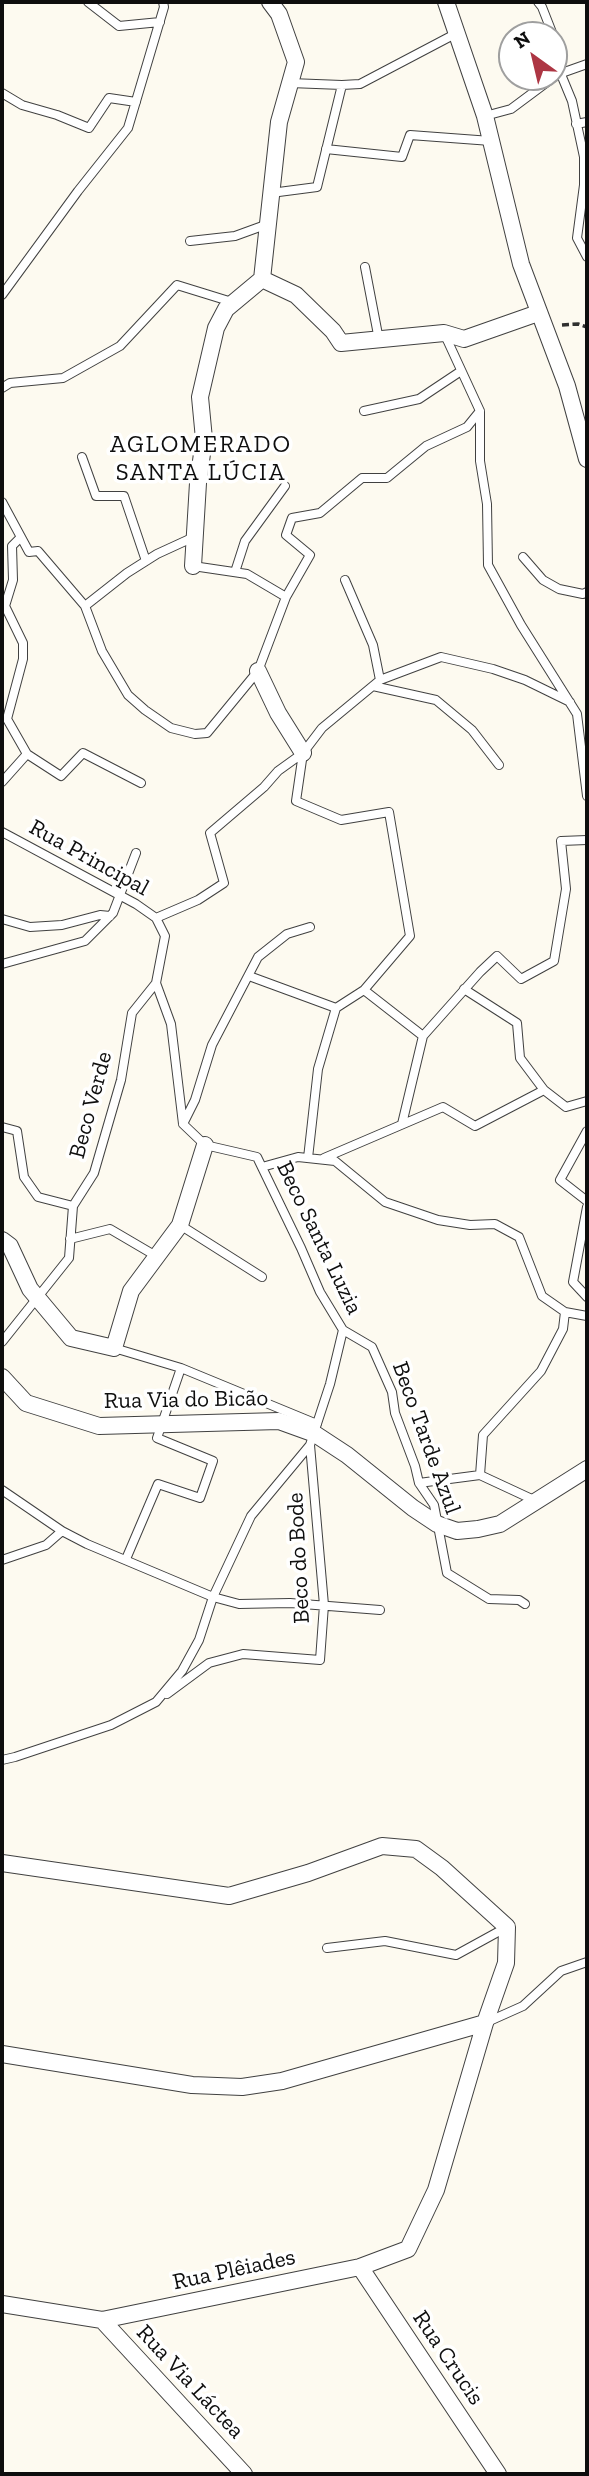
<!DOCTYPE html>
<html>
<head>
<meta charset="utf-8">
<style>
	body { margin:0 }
	#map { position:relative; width:589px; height:2476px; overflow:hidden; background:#fdfaf0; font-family:"Zilla Slab",serif }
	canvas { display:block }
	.frame { position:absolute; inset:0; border:4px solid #0e0e0e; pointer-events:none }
	.north { position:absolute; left:498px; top:21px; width:70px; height:70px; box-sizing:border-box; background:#fff; border:2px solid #9f9f9f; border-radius:50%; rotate:326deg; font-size:19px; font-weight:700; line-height:28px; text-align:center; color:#0e0e0e }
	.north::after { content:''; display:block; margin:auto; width:24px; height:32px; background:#ad3643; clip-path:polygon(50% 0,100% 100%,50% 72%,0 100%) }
</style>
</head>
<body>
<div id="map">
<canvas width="589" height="2476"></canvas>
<div class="frame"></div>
<div class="north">N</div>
</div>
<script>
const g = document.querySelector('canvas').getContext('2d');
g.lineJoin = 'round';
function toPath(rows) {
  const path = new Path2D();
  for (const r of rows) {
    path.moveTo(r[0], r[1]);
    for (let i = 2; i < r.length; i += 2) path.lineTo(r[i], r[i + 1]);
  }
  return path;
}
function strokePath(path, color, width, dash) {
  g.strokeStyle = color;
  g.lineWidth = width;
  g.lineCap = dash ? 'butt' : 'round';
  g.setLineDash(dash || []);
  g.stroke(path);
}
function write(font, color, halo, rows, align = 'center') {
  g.font = font + ' "Zilla Slab",serif';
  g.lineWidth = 7;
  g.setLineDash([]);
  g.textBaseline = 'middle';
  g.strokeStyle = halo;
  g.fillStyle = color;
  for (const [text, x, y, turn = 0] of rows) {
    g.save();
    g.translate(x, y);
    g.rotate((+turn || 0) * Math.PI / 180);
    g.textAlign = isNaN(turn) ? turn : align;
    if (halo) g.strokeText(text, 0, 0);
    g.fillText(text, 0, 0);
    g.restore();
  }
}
const path = toPath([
	[562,325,578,324,587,327]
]);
const lane = toPath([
	[88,2,119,26,160,22],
	[538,2,542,7,553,35],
	[554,38,560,72,572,101,584,157,584,185,577,238,587,257],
	[556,75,587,64],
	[342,85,360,84,457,33],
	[2,93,22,105,57,115,89,128,109,98,136,102],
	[485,116,511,109,554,77],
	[576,124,587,122],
	[326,149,402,157,410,135,491,141],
	[271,193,317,187,342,85,290,83],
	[190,241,235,236,268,224],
	[365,267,379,340],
	[2,295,78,191,128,128,164,7,163,2],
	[444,333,480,411,480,461,487,504,488,565,521,625,577,714,587,796],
	[2,388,10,383,63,378,120,346,177,285,232,302],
	[364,411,419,399,461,371],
	[82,457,96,496,124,496,146,561],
	[2,502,29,552,38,551,85,606,102,651,128,695,145,710,171,728,195,734,207,733,258,671,286,597,247,574,193,566],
	[523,557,543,580,559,589,583,594,587,592],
	[235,572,245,541,285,486],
	[345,580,373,645,380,680],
	[286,597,310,555,286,535,292,518,320,513,362,478,387,478,426,446,467,427,480,411],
	[85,606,127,573,157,554,194,537],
	[373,686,436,700,472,730,499,765],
	[303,753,296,801,341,820,389,812,410,936,364,990,336,1008,318,1069,308,1158],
	[27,754,61,776,83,753,141,783],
	[2,782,27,754,7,719,23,659,23,643,5,606,13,580,12,546,21,537],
	[2,832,136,904,156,918,165,936,156,983,171,1024,183,1124,205,1145,257,1157,301,1248,320,1292,343,1330,330,1384,310,1445,251,1516,213,1597,199,1640,182,1671,156,1702,111,1725,15,1757,2,1760],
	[156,918,198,900,224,883,210,833,264,787,278,771,303,753,322,728,380,680,441,657,493,669,525,680,570,702],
	[2,919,30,927,62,925,100,915,110,916],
	[2,964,85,941,113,913,136,853],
	[249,976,336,1008],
	[464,989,517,1023,520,1058,544,1090],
	[364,990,423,1036],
	[183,1124,195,1100,212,1045,258,957,287,934,310,927],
	[402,1124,423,1036,480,972,497,956,521,979,554,961,566,889,561,841,587,840],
	[2,1127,17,1131,24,1177,38,1197,73,1206],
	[587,1131,560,1180,587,1201],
	[324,1158,443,1107,475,1126,544,1090,566,1107,587,1101],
	[262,1167,298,1157,335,1161,385,1202,438,1220,470,1225,495,1224,519,1237,542,1296,565,1312,587,1316],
	[587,1207,573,1282,587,1297],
	[180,1225,262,1277],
	[70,1239,110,1229,156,1256],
	[343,1330,372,1347,392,1392,395,1413,415,1466,419,1483,434,1505,447,1573,489,1599,519,1600,525,1604],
	[2,1342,69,1258,73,1206,94,1173,121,1080,132,1013,156,983],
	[114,1348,181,1368,317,1424],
	[480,1475,483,1435,541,1371,563,1329,565,1312],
	[419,1483,480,1475,536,1501],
	[2,1490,62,1531],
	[126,1559,158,1484,200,1498,213,1461,157,1438,181,1368],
	[2,1560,46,1545,62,1531,87,1544,213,1597,239,1604,290,1603,380,1610],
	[167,1694,209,1663,243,1654,320,1660,324,1605,310,1445],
	[327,1948,385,1941,456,1955,507,1927],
	[485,2023,523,2006,561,1971,587,1962]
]);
const street = toPath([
	[446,2,485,116,521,264,567,386,587,459],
	[262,279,296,295,333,331,341,343,444,333,464,339,538,313],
	[262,279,279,122,296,62,279,14,270,2],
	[193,566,198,483,204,439,200,397,216,328,226,309,262,279],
	[258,671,278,713,303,753],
	[2,1240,10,1246,30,1289,71,1338,114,1348,131,1291,180,1225,205,1145],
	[2,1377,26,1403,99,1426,279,1421,315,1434,347,1455,413,1508,437,1524,457,1531,478,1529,500,1524,587,1469],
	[2,1863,229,1896,308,1873,382,1846,416,1849,442,1868,507,1927,506,1963,485,2023,436,2190,408,2249,360,2267,102,2320,2,2304],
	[2,2054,192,2085,242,2087,282,2081,485,2023],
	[360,2267,498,2474],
	[102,2320,244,2474]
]);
const streetNames = [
	["Rua Principal",89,858,29],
	["Beco Verde",91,1105,-75],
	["Beco Santa Luzia",319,1238,64],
	["Rua Via do Bicão",186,1400,-1],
	["Beco Tarde Azul",426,1438,70],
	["Beco do Bode",299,1558,-93],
	["Rua Plêiades",234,2270,-12],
	["Rua Crucis",448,2358,56],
	["Rua Via Láctea",190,2382,47]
];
const neighbourhoodNames = [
	["AGLOMERADO",201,445],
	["SANTA LÚCIA",201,473]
];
strokePath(lane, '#414141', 10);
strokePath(street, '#414141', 18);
strokePath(path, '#303030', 3.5, [7, 3.5]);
strokePath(lane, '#fff', 8);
strokePath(street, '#fff', 16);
write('23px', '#0e0e0e', '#fff', streetNames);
g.letterSpacing = '2px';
write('24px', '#0e0e0e', '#fff', neighbourhoodNames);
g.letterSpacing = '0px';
</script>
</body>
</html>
